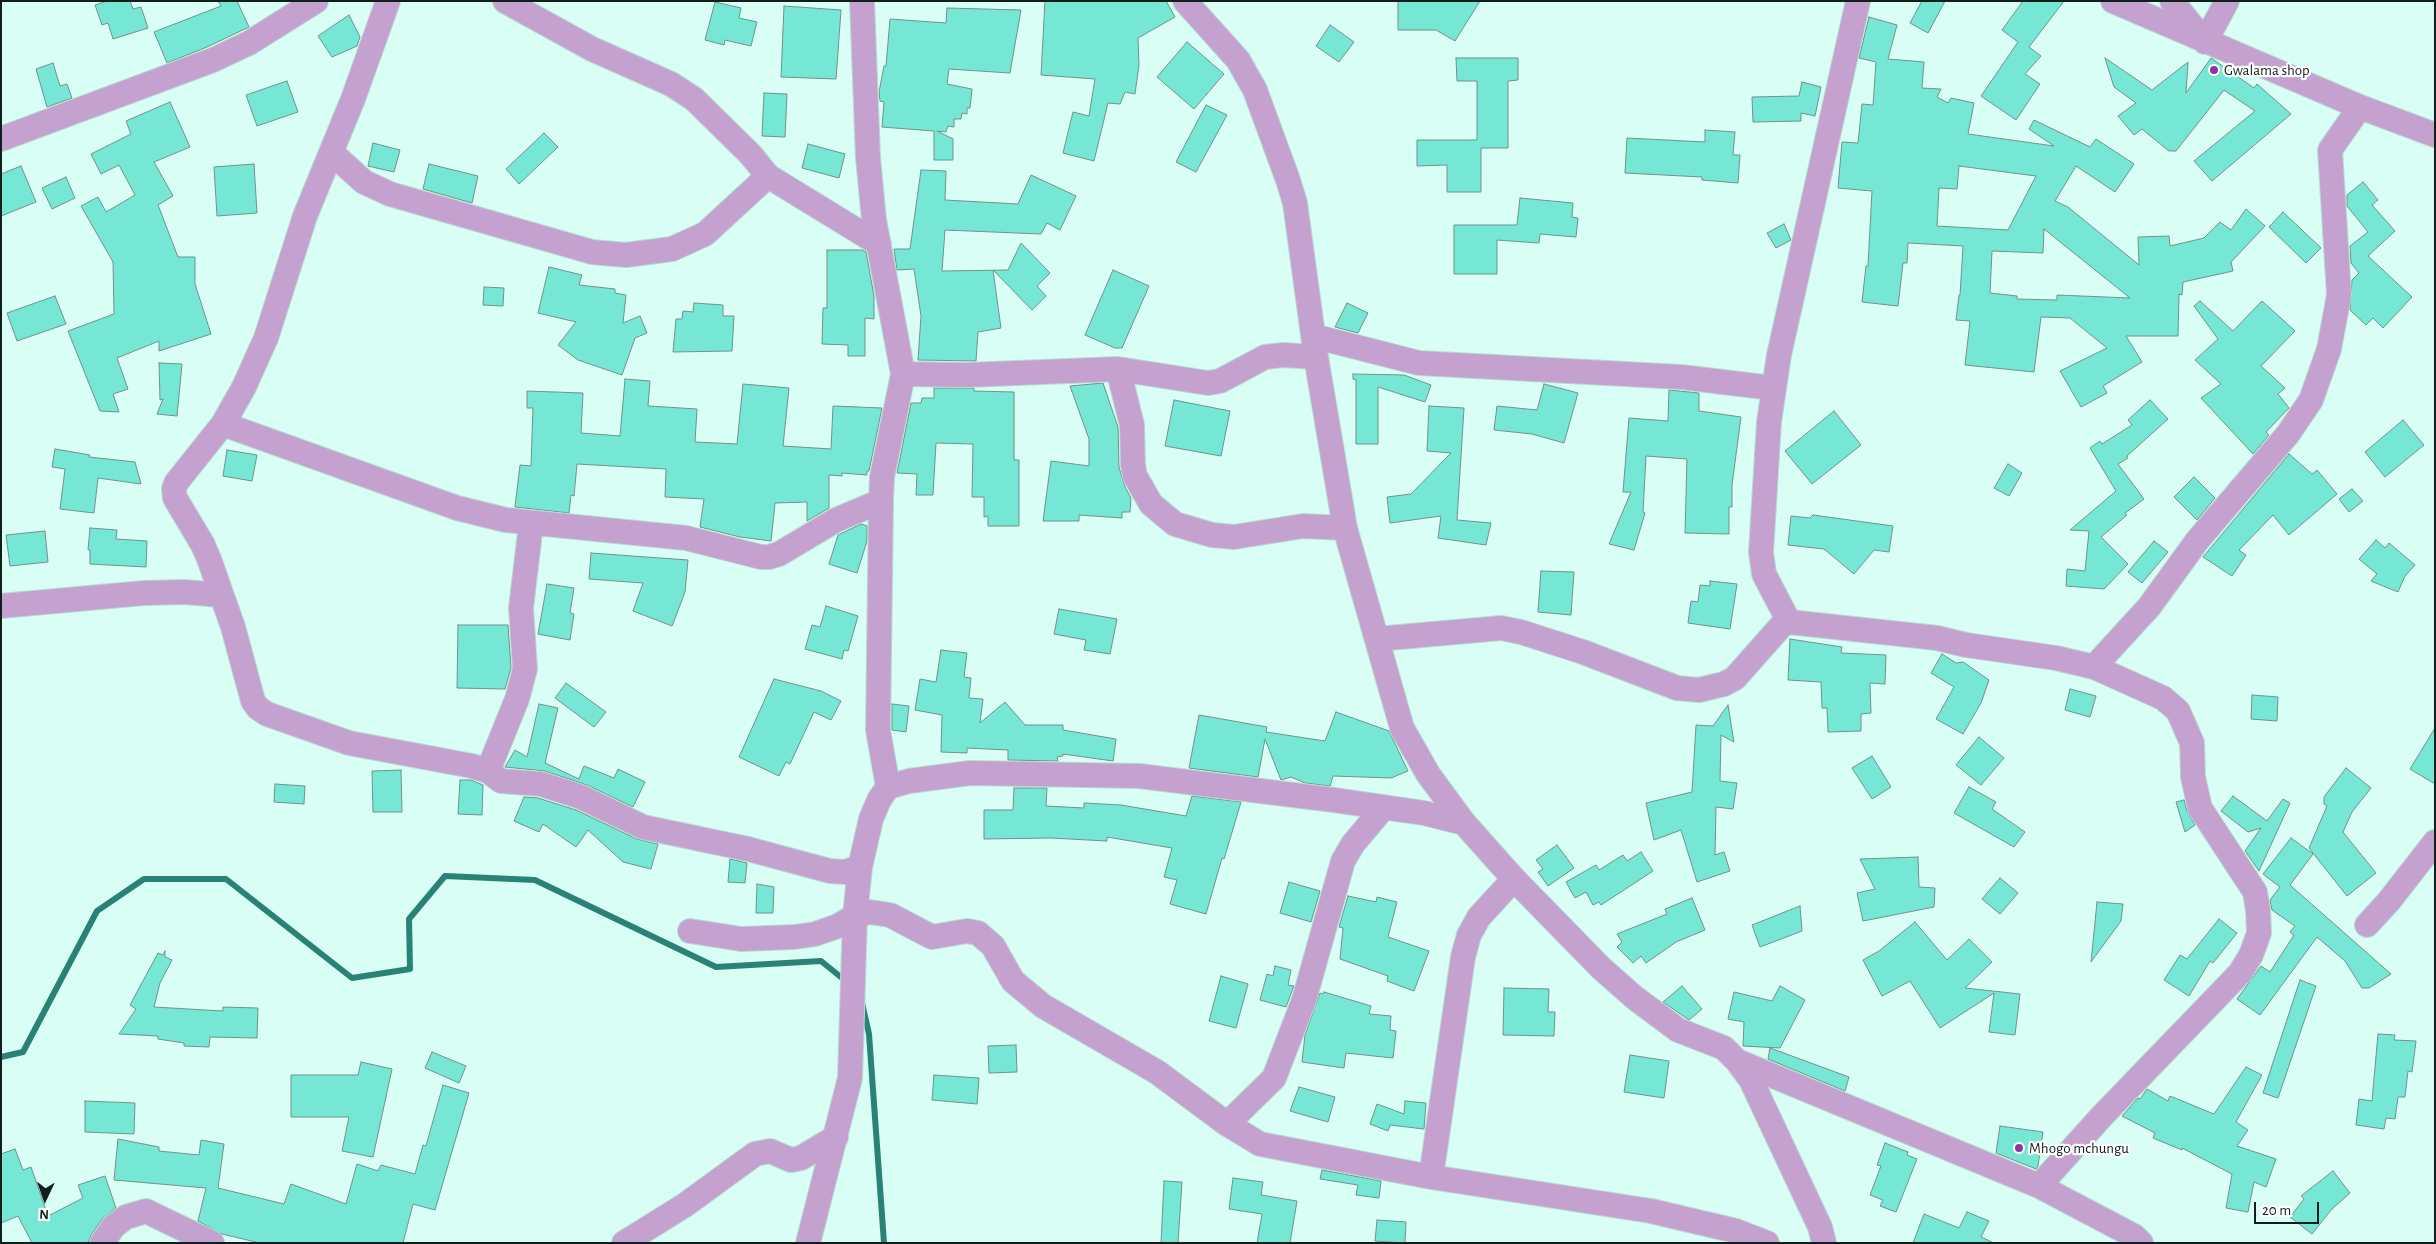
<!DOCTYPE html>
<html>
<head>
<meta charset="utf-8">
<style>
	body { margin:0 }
	#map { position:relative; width:2436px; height:1244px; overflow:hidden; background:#d8fef6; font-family:"Alegreya Sans",sans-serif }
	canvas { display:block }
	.frame { position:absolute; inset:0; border:2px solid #111f1c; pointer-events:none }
	.north { position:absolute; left:20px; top:1174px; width:50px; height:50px; -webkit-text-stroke:4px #fff; paint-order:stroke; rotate:183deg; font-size:14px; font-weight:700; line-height:20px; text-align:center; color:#111f1c }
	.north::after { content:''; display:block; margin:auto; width:18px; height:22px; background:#111f1c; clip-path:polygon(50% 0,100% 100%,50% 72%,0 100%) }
	.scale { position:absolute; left:2254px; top:1202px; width:65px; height:22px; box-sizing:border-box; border:2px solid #111f1c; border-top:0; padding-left:6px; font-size:15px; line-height:18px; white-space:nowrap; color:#111f1c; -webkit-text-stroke:4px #fff; paint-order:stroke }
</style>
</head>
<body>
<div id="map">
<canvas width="2436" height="1244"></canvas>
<div class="frame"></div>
<div class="north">N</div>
<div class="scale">20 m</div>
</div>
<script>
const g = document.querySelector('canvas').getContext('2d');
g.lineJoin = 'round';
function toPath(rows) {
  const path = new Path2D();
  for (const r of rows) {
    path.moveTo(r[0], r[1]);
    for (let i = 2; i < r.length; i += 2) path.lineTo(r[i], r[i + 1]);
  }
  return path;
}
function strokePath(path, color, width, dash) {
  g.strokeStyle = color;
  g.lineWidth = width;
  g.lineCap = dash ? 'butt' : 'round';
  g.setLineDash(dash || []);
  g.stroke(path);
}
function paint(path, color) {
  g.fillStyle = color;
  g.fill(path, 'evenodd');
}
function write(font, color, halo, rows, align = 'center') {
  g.font = font + ' "Alegreya Sans",sans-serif';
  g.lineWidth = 4.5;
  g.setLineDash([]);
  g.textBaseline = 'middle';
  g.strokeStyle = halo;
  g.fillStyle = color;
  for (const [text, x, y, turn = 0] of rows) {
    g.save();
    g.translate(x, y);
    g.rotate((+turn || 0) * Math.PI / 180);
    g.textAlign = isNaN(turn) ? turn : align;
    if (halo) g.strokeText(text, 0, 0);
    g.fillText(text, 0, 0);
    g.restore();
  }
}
const stream = toPath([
	[862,1003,869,1034,884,1243],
	[1,1057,23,1052,97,911,144,879,226,879,352,978,410,969,409,919,445,876,535,880,716,967,821,961,847,982]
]);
const building = toPath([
	[107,1,130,1,133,9,141,7,148,28,113,39,108,23,102,25,95,5,107,1],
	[218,1,237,1,249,27,207,47,167,63,154,32,221,6,218,1],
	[1045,1,1166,1,1175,17,1138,38,1139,65,1135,94,1125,92,1120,104,1108,103,1094,161,1063,153,1073,112,1089,116,1095,79,1041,75,1045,1],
	[1398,1,1480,1,1455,41,1436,30,1398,30,1398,1],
	[1922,1,1945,1,1928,33,1910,23,1922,1],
	[2023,1,2064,1,2029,47,2041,56,2025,74,2040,84,2016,120,1981,96,2018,42,2002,30,2023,1],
	[715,2,741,8,739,18,757,22,751,46,725,40,724,45,705,40,715,2],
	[784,6,841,10,836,79,781,77,784,6],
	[947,8,1021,10,1010,73,949,69,947,84,972,89,970,108,967,108,967,114,962,113,961,119,954,119,954,127,948,126,946,132,937,131,953,139,953,160,934,160,934,131,882,127,884,102,880,101,879,92,884,66,886,66,890,19,946,23,947,8],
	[349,15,360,37,357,46,332,57,318,36,349,15],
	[1869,17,1897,25,1888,59,1924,62,1922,88,1941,89,1937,97,1948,103,1951,98,1974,103,1968,134,2054,146,2029,129,2034,120,2090,147,2096,139,2134,164,2115,192,2076,166,2055,201,2068,207,2139,265,2138,237,2169,236,2170,246,2204,238,2220,222,2231,230,2246,209,2265,226,2231,262,2233,271,2183,282,2182,295,2179,294,2178,336,2126,336,2142,362,2103,386,2107,393,2081,407,2060,371,2107,348,2070,318,2041,317,2034,372,1965,365,1970,321,1956,320,1959,295,1960,295,1963,246,1908,243,1907,263,1903,263,1898,306,1862,302,1866,266,1868,266,1872,191,1838,188,1842,142,1858,143,1862,104,1873,105,1876,62,1859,58,1869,17],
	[1959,166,2036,176,2008,230,1937,226,1939,188,1957,189,1959,166],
	[2044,229,2130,298,2057,295,2057,300,2017,299,2017,296,1990,293,1992,251,2043,253,2044,229],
	[1330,25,1354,42,1339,62,1316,46,1330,25],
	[1187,42,1224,74,1194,109,1157,77,1187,42],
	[1456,58,1518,58,1518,80,1508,81,1508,148,1481,148,1481,192,1447,192,1447,165,1417,166,1417,140,1477,140,1477,81,1457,81,1456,58],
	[2105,58,2152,90,2188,62,2186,93,2211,58,2254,88,2257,84,2291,114,2212,181,2194,161,2255,111,2224,90,2176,151,2169,151,2142,129,2134,135,2118,116,2136,103,2114,87,2105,58],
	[53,63,60,86,67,84,72,98,47,107,36,69,53,63],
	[287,81,298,112,257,126,246,95,287,81],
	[1802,82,1821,87,1815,116,1801,113,1801,121,1753,122,1752,97,1799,96,1802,82],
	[764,93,787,94,785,137,762,136,764,93],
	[170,102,190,147,154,162,173,196,158,205,178,257,195,257,195,284,211,334,159,351,159,341,117,358,128,389,113,394,119,412,100,411,68,331,114,314,113,262,81,206,98,197,106,212,135,195,119,165,101,174,91,154,131,134,126,121,170,102],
	[1206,105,1227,115,1196,172,1176,162,1206,105],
	[1705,130,1735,132,1733,155,1740,155,1738,183,1702,180,1702,177,1625,173,1627,138,1705,142,1705,130],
	[544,133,558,147,519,184,506,169,544,133],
	[373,143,400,150,394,172,368,166,373,143],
	[808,144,845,154,839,178,802,168,808,144],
	[254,164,257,213,217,216,214,167,254,164],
	[429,164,478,176,472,203,423,189,429,164],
	[21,166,36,202,1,216,1,174,21,166],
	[921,170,946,171,945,200,1018,204,1031,175,1076,196,1060,230,1047,223,1041,234,945,230,942,271,1008,270,1021,243,1050,273,1037,286,1046,296,1032,310,993,270,1001,328,978,332,976,361,918,360,921,316,914,269,897,270,894,249,910,249,921,170],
	[66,177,75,198,52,209,42,188,66,177],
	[2363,182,2378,200,2372,205,2395,231,2368,256,2412,297,2383,328,2373,318,2366,325,2350,310,2352,280,2359,273,2351,263,2350,246,2368,232,2347,206,2347,195,2363,182],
	[1520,198,1573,203,1572,217,1578,218,1576,237,1540,234,1539,243,1497,240,1497,274,1454,274,1454,225,1517,225,1520,198],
	[2283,212,2321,248,2306,263,2269,227,2283,212],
	[1784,224,1791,240,1776,248,1767,233,1784,224],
	[827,250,862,250,866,252,874,296,874,319,865,318,865,356,848,356,848,345,822,344,823,308,827,308,827,250],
	[549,267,582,275,579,285,615,289,615,293,626,295,623,323,640,316,647,333,635,338,622,375,578,360,558,345,576,322,538,313,549,267],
	[1113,270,1149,286,1122,348,1115,348,1085,335,1113,270],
	[484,287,504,288,503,306,483,305,484,287],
	[55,296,66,324,17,341,7,313,55,296],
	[2200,301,2233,331,2262,301,2295,331,2261,366,2285,388,2278,394,2289,408,2266,432,2269,435,2253,454,2201,398,2221,384,2195,360,2218,339,2194,306,2200,301],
	[694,303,723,305,723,316,734,316,732,351,673,352,676,319,682,319,683,311,693,312,694,303],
	[1347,303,1368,313,1358,333,1335,327,1347,303],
	[159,363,182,364,177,416,157,414,163,399,160,400,159,363],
	[1353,374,1404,375,1431,385,1425,402,1378,387,1378,444,1356,444,1356,380,1353,379,1353,374],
	[625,379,650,381,648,406,697,409,695,442,737,444,743,384,789,388,783,446,831,449,833,406,882,408,869,471,867,471,867,475,842,473,842,476,829,475,829,508,807,521,807,502,775,503,771,541,740,537,700,527,704,499,665,497,666,469,577,464,574,496,571,495,569,513,515,507,520,465,531,466,533,408,527,408,527,391,583,393,581,433,620,436,625,379],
	[1103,383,1118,427,1119,467,1125,487,1131,498,1130,512,1122,512,1122,518,1079,515,1079,521,1043,521,1051,461,1089,466,1089,439,1070,386,1103,383],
	[1544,384,1578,393,1564,443,1532,434,1494,430,1497,406,1537,410,1544,384],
	[934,388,974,388,974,391,1014,392,1014,460,1019,460,1019,526,988,526,988,516,984,517,984,497,972,497,973,444,936,443,933,495,916,495,917,474,897,473,911,403,921,403,922,398,934,398,934,388],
	[1669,390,1699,393,1699,411,1741,417,1732,485,1732,507,1729,507,1729,534,1685,533,1687,459,1646,456,1643,512,1645,513,1634,550,1609,544,1631,492,1623,492,1629,418,1668,421,1669,390],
	[1174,400,1230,411,1221,456,1165,446,1174,400],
	[2150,400,2168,419,2127,456,2128,458,2118,464,2144,499,2125,513,2127,515,2101,537,2128,564,2104,589,2066,586,2067,569,2085,571,2089,531,2070,530,2116,491,2090,448,2100,441,2102,444,2132,425,2128,420,2150,400],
	[1429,406,1464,408,1457,520,1491,523,1486,545,1438,538,1441,516,1390,523,1387,497,1411,494,1451,453,1427,451,1429,406],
	[1834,411,1861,445,1812,484,1785,451,1834,411],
	[2403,420,2424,445,2385,477,2365,452,2403,420],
	[55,449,90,455,89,457,135,462,141,484,98,478,94,513,60,509,65,469,52,467,55,449],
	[227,450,257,455,252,481,223,476,227,450],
	[2289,454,2312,474,2317,470,2337,494,2289,535,2273,515,2239,550,2246,555,2232,576,2203,557,2289,454],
	[2008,464,2022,473,2009,496,1994,488,2008,464],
	[2194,477,2215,498,2197,520,2174,497,2194,477],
	[2352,489,2363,501,2349,512,2339,499,2352,489],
	[1813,515,1893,526,1889,552,1874,550,1854,574,1824,549,1788,545,1791,516,1810,518,1813,515],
	[861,524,867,526,867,541,857,573,829,564,838,535,861,524],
	[90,528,117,530,116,539,147,541,146,567,90,564,90,550,88,550,90,528],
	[45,531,48,562,10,566,6,535,45,531],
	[2376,540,2385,548,2389,543,2415,565,2405,576,2398,592,2371,581,2377,574,2359,559,2376,540],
	[2154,541,2168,552,2142,583,2128,572,2154,541],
	[591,553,688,560,685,592,672,626,633,611,643,583,589,579,591,553],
	[1541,571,1574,572,1571,615,1538,612,1541,571],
	[1710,581,1737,584,1730,629,1688,623,1691,601,1698,602,1700,585,1710,586,1710,581],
	[547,584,574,588,570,613,574,614,570,640,538,634,547,584],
	[826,606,858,616,848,651,844,650,842,659,805,649,812,625,820,627,826,606],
	[1059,609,1117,619,1110,654,1084,650,1086,640,1054,634,1059,609],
	[458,625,508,625,511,668,505,689,457,688,458,625],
	[1790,639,1842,647,1841,653,1886,655,1885,684,1870,683,1871,713,1861,714,1861,731,1828,732,1827,708,1822,708,1821,682,1788,680,1790,639],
	[941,650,967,653,964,677,971,678,969,698,983,699,980,723,1005,702,1025,725,1063,725,1063,730,1116,739,1113,761,1063,754,1063,756,1057,757,1058,761,1008,760,1008,750,967,748,967,753,941,752,942,715,915,710,920,679,936,682,941,650],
	[1942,654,1956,663,1963,662,1989,680,1981,703,1963,734,1936,719,1954,687,1931,673,1942,654],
	[774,679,821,691,841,701,831,720,814,712,790,764,786,762,779,776,739,757,774,679],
	[566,683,606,712,594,727,555,698,566,683],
	[2070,689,2096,696,2090,717,2065,710,2070,689],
	[2252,695,2278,697,2277,721,2251,719,2252,695],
	[539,704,558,708,545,763,579,779,584,766,614,778,618,769,645,782,633,807,587,785,545,771,505,767,515,750,527,757,539,704],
	[892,704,909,706,906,732,892,730,892,704],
	[1728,705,1734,742,1721,735,1720,781,1737,783,1733,809,1716,807,1715,855,1724,852,1730,871,1697,882,1681,830,1654,840,1646,803,1692,792,1696,725,1713,726,1728,705],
	[1336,712,1389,731,1408,771,1391,778,1333,776,1330,786,1305,783,1291,777,1281,780,1265,739,1258,777,1189,768,1199,715,1267,727,1266,732,1325,741,1336,712],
	[2435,728,2435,784,2410,769,2435,728],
	[1979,737,2004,758,1981,785,1956,765,1979,737],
	[1872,756,1891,787,1872,799,1852,768,1872,756],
	[2346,768,2371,788,2352,812,2343,832,2376,873,2347,896,2309,848,2327,806,2324,804,2324,797,2346,768],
	[401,770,402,812,373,812,372,771,401,770],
	[460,780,471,780,483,785,482,815,458,814,460,780],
	[275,784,305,786,304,804,274,802,275,784],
	[1969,787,1996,802,1992,809,2025,832,2014,847,1954,813,1969,787],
	[1014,788,1047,788,1046,806,1084,808,1084,803,1121,805,1186,816,1192,796,1241,802,1224,859,1222,858,1206,914,1170,904,1177,880,1164,877,1172,848,1107,837,1107,841,1051,838,984,839,984,810,1013,810,1014,788],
	[2233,796,2267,821,2283,799,2290,803,2259,871,2245,851,2261,828,2248,832,2221,811,2233,796],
	[524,797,538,798,576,810,637,839,658,844,651,869,623,862,588,830,576,847,543,824,539,832,514,821,524,797],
	[2184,800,2187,811,2195,825,2185,832,2176,802,2184,800],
	[2291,838,2313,854,2290,885,2391,974,2369,988,2362,988,2345,961,2317,937,2260,1015,2237,999,2261,966,2270,972,2294,935,2290,932,2295,926,2272,910,2270,900,2280,887,2263,874,2291,838],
	[1557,845,1574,868,1548,886,1538,872,1543,869,1536,860,1557,845],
	[1641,852,1653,871,1601,905,1599,902,1593,905,1586,892,1575,898,1566,882,1596,865,1599,870,1623,855,1627,861,1641,852],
	[1918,857,1919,887,1935,888,1934,907,1863,921,1857,893,1875,889,1860,859,1918,857],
	[730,859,747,863,745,883,728,882,730,859],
	[2000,878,2018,893,2000,914,1982,899,2000,878],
	[1289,882,1320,891,1311,922,1280,913,1289,882],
	[757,884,774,887,773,913,756,913,757,884],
	[1348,896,1376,902,1377,897,1397,902,1388,937,1429,951,1414,991,1387,981,1388,976,1340,959,1343,928,1339,927,1348,896],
	[1692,898,1705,930,1676,942,1646,963,1641,956,1633,963,1617,947,1622,942,1617,934,1667,914,1665,909,1692,898],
	[2097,902,2123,904,2121,921,2091,962,2097,902],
	[1800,906,1802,931,1760,947,1752,925,1800,906],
	[2219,919,2237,933,2213,963,2210,961,2189,996,2164,980,2180,955,2187,959,2219,919],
	[1915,922,1947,960,1969,939,1992,962,1965,988,2020,994,2015,1035,1989,1032,1994,993,1940,1028,1910,981,1882,996,1863,960,1879,951,1915,922],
	[165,951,165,957,172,960,160,983,154,1007,223,1011,223,1007,258,1008,257,1038,210,1037,209,1047,184,1046,184,1043,158,1039,158,1036,119,1034,136,1009,130,1005,158,953,163,955,165,951],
	[1275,966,1291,970,1288,985,1294,986,1286,1007,1260,1000,1267,974,1273,976,1275,966],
	[1221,976,1248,984,1236,1028,1209,1021,1221,976],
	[2300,980,2316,986,2278,1098,2263,1093,2300,980],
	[1682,986,1702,1009,1689,1020,1663,1002,1682,986],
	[1780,986,1805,1000,1780,1048,1743,1046,1744,1022,1728,1019,1734,992,1772,1001,1780,986],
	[1504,988,1549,989,1548,1012,1555,1012,1554,1036,1503,1035,1504,988],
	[1324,992,1371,1006,1369,1014,1391,1016,1390,1030,1396,1031,1393,1058,1346,1053,1344,1068,1302,1062,1305,1035,1320,993,1323,994,1324,992],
	[2378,1034,2395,1035,2394,1040,2416,1041,2412,1072,2408,1071,2405,1097,2398,1097,2395,1119,2386,1118,2384,1129,2356,1125,2359,1099,2372,1101,2378,1034],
	[1016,1045,1017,1072,989,1073,988,1046,1016,1045],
	[1770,1048,1849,1077,1845,1091,1768,1059,1770,1048],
	[432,1052,466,1066,459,1083,425,1068,432,1052],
	[1630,1055,1669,1061,1664,1098,1624,1092,1630,1055],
	[361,1062,392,1069,373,1157,342,1151,349,1117,291,1117,291,1075,358,1075,361,1062],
	[2246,1067,2262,1075,2236,1122,2248,1130,2237,1146,2276,1159,2266,1187,2254,1182,2248,1212,2226,1208,2232,1174,2182,1148,2182,1150,2153,1138,2155,1133,2122,1116,2138,1098,2140,1099,2147,1089,2168,1101,2170,1096,2214,1114,2246,1067],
	[934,1075,979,1078,977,1104,932,1100,934,1075],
	[443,1085,469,1093,435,1210,413,1204,403,1243,260,1243,222,1234,198,1221,206,1188,114,1180,118,1139,159,1147,159,1151,199,1155,201,1140,224,1144,218,1188,284,1204,291,1184,346,1204,357,1164,378,1171,381,1165,415,1174,423,1145,426,1146,443,1085],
	[1299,1087,1335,1097,1328,1122,1290,1111,1299,1087],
	[85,1101,135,1103,134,1134,85,1132,85,1101],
	[1405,1101,1426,1103,1424,1129,1390,1125,1388,1131,1370,1124,1377,1104,1404,1114,1405,1101],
	[2000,1126,2043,1132,2038,1166,2036,1169,1996,1153,2000,1126],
	[1885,1143,1908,1152,1907,1155,1917,1159,1896,1212,1880,1206,1883,1200,1870,1195,1881,1166,1877,1165,1885,1143],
	[15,1149,23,1170,31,1167,48,1216,83,1198,78,1185,105,1176,116,1208,103,1218,91,1235,88,1243,32,1243,18,1216,1,1223,1,1154,15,1149],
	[1322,1170,1381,1181,1379,1198,1356,1195,1358,1185,1320,1179,1322,1170],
	[2333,1171,2350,1193,2331,1210,2312,1234,2290,1217,2304,1199,2301,1196,2333,1171],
	[1233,1178,1263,1182,1261,1195,1297,1201,1290,1243,1257,1243,1262,1214,1229,1209,1233,1178],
	[1164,1181,1182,1182,1178,1243,1161,1243,1164,1181],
	[1967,1212,1989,1221,1981,1237,1994,1243,1913,1243,1924,1214,1959,1228,1967,1212],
	[1377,1220,1406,1222,1405,1243,1375,1241,1377,1220]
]);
const street = toPath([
	[388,1,353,99,305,216,266,338,244,387,223,424,457,508,506,520,686,538,761,557,769,557,779,554,836,520,881,501],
	[505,1,592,49,671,84,694,99,751,155,768,176,879,244],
	[862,1,868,158,874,220,903,374,882,477,881,501,878,730,888,787],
	[1185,1,1238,60,1255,90,1288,180,1295,203,1316,357,1345,528,1402,728,1428,774,1464,823,1514,879,1601,968,1635,998,1678,1030,1724,1048,1737,1061,1751,1080,1820,1227,1824,1243],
	[2113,1,2360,107,2435,135],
	[2172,1,2205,42,2227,1],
	[1,139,213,60,249,43,316,1],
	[332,153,364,182,390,194,592,252,626,255,672,249,705,234,768,176],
	[1313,336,1419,363,1681,377,1773,388],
	[1118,369,1132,425,1133,465,1135,476,1151,504,1175,524,1212,535,1234,537,1303,526,1345,528],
	[903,374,967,375,1118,369,1208,383,1220,381,1265,357,1283,355,1316,357],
	[223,424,176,483,174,489,175,498,203,545,209,559,233,627,253,701,258,708,267,714,349,743,472,766,488,771,501,781,541,784,581,797,643,827,748,849,830,871,845,872,860,867],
	[1,606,144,593,184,592,221,595],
	[1789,622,1764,574,1761,552,1769,422,1779,355,1858,1],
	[1377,639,1501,628,1521,632,1583,652,1677,688,1699,690,1724,684,1735,678,1782,625,1789,622,1937,638,1966,645,2056,658,2094,667,2163,698,2178,711,2192,743,2193,777,2200,808,2255,892,2258,910,2259,933,2251,955,2240,973,2102,1116,2039,1186],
	[2094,667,2149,607,2197,541,2288,434,2311,400,2329,349,2339,295,2330,150,2360,107],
	[488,771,517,699,525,669,521,608,531,524],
	[2367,925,2389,901,2435,842],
	[690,931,741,939,795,937,815,934,838,926,855,916,870,912,890,915,932,937,967,931,978,933,993,946,1013,981,1043,1006,1157,1072,1227,1124,1260,1144,1431,1177,1651,1211,1736,1231,1767,1243],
	[1737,1061,2039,1186,2134,1236,2141,1243],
	[1227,1124,1274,1078,1304,1000,1343,861,1353,844,1384,807],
	[1431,1177,1463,957,1469,935,1479,917,1514,879],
	[102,1243,114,1226,126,1217,146,1211,212,1243],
	[624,1243,685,1205,755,1154,770,1151,791,1160,801,1158,836,1137],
	[808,1243,850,1078,855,916,860,867,871,819,879,800,888,787,909,781,970,773,1139,776,1334,800,1424,813,1464,823]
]);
const markers = [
	[2214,70,5,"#8b35a2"],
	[2019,1148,5,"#8b35a2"]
];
const poiNames = [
	["Gwalama shop",2224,70],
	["Mhogo mchungu",2029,1148]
];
strokePath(stream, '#2a8276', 6);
paint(building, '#75e7d4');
strokePath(building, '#70938c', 1);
strokePath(street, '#b8dad3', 26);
strokePath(street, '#c5a1cf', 24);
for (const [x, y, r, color] of markers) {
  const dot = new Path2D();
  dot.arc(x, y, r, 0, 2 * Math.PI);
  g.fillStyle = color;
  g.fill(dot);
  strokePath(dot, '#fff', 2);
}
write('15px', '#111f1c', '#fff', poiNames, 'left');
</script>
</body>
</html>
